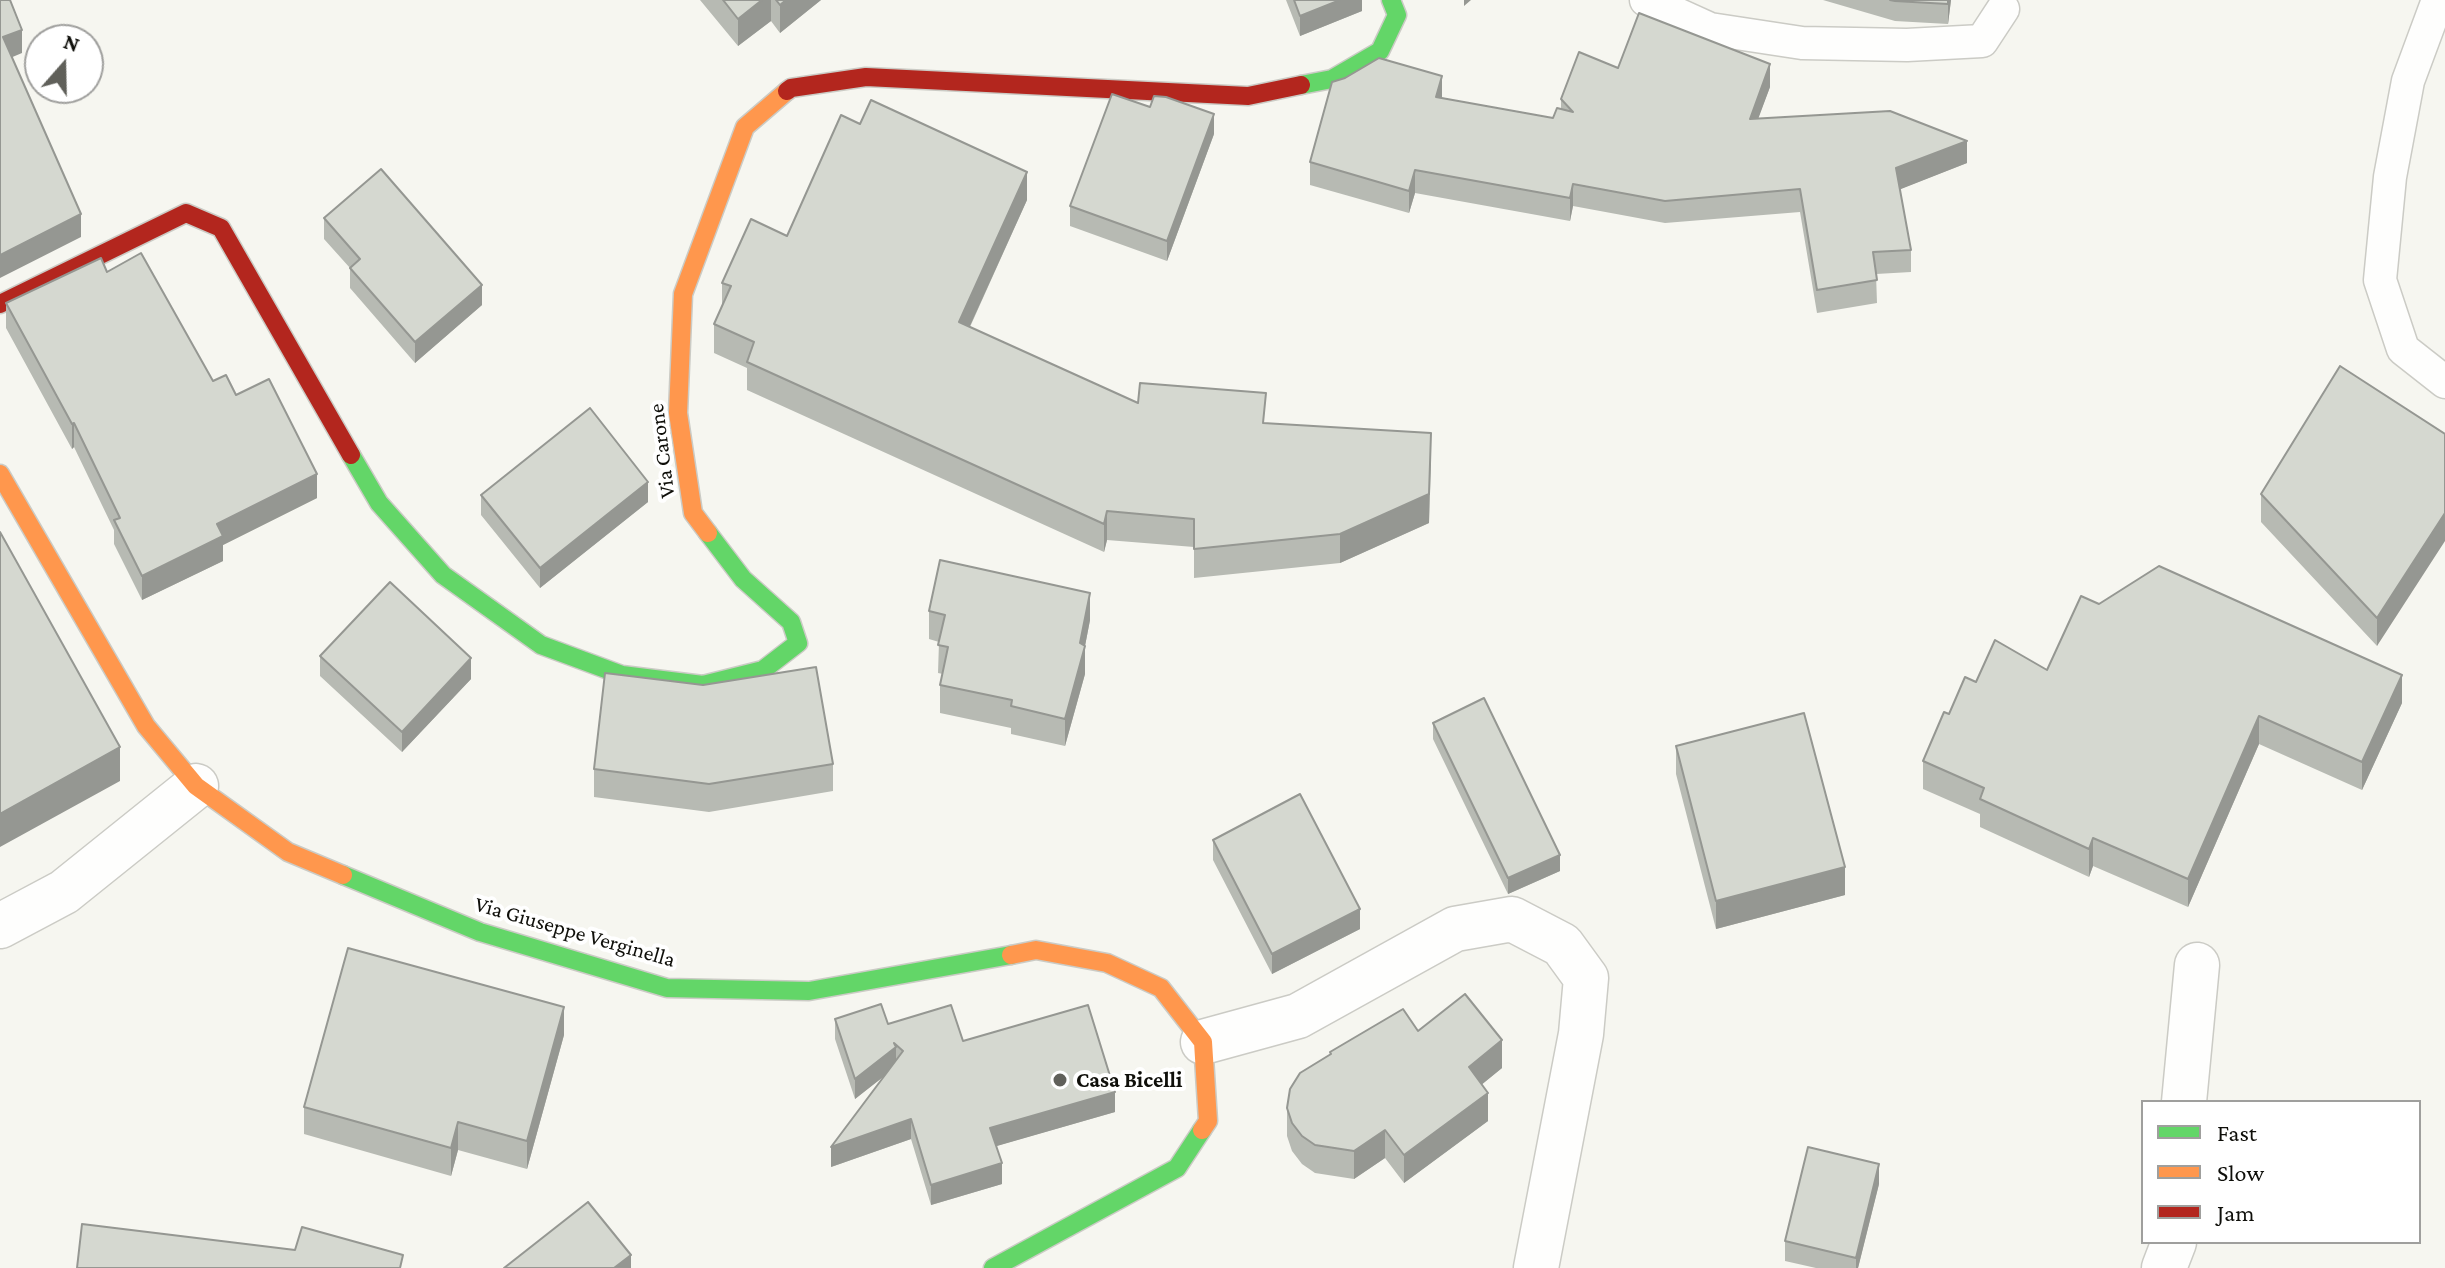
<!DOCTYPE html>
<html>
<head>
<meta charset="utf-8">
<style>
	body { margin:0 }
	#map { position:relative; width:2445px; height:1268px; overflow:hidden; background:#f6f6f0; font-family:"Crimson Pro",serif }
	canvas { display:block }
	.legend { position:absolute; left:2141px; top:1100px; width:280px; height:144px; box-sizing:border-box; background:#fff; border:2px solid #9f9f9d; margin:0; padding:10px 14px; list-style:none; font-size:24px; color:#0f0f0a }
	.legend li { display:flex; align-items:center; gap:16px; height:40px }
	.legend b { width:40px; border:2px solid #9f9f9d }
	.north { position:absolute; left:24px; top:24px; width:80px; height:80px; box-sizing:border-box; background:#fff; border:2px solid #9f9f9d; border-radius:50%; rotate:20deg; font-size:22px; font-weight:700; line-height:32px; text-align:center; color:#0f0f0a }
	.north::after { content:''; display:block; margin:auto; width:28px; height:36px; background:#60605a; clip-path:polygon(50% 0,100% 100%,50% 72%,0 100%) }
</style>
</head>
<body>
<div id="map">
<canvas width="2445" height="1268"></canvas>
<ul class="legend">
<li><b style="height:10px;background:#63d668"></b>Fast</li>
<li><b style="height:10px;background:#ff974d"></b>Slow</li>
<li><b style="height:10px;background:#b3261e"></b>Jam</li>
</ul>
<div class="north">N</div>
</div>
<script>
const g = document.querySelector('canvas').getContext('2d');
g.lineJoin = 'round';
function toPath(rows) {
  const path = new Path2D();
  for (const r of rows) {
    path.moveTo(r[0], r[1]);
    for (let i = 2; i < r.length; i += 2) path.lineTo(r[i], r[i + 1]);
  }
  return path;
}
function strokePath(path, color, width, dash) {
  g.strokeStyle = color;
  g.lineWidth = width;
  g.lineCap = dash ? 'butt' : 'round';
  g.setLineDash(dash || []);
  g.stroke(path);
}
function paint(path, color) {
  g.fillStyle = color;
  g.fill(path, 'evenodd');
}
function write(font, color, halo, rows, align = 'center') {
  g.font = font + ' "Crimson Pro",serif';
  g.lineWidth = 8;
  g.setLineDash([]);
  g.textBaseline = 'middle';
  g.strokeStyle = halo;
  g.fillStyle = color;
  for (const [text, x, y, turn = 0] of rows) {
    g.save();
    g.translate(x, y);
    g.rotate((+turn || 0) * Math.PI / 180);
    g.textAlign = isNaN(turn) ? turn : align;
    if (halo) g.strokeText(text, 0, 0);
    g.fillText(text, 0, 0);
    g.restore();
  }
}
const lane = toPath([
	[1646,0,1710,29,1802,43,1907,45,1982,41,2003,9],
	[2438,0,2408,81,2390,177,2380,280,2403,349,2445,382]
]);
const street = toPath([
	[0,926,64,892,196,786],
	[1203,1042,1298,1016,1455,929,1512,919,1562,945,1586,978,1581,1034,1536,1268],
	[2184,1102,2197,965],
	[2164,1268,2174,1242]
]);
const fast = toPath([
	[1301,85,1332,79,1380,51,1397,15,1391,0],
	[351,455,379,503,443,575,541,645,622,675,703,685,763,670,798,643,791,622,743,579,708,533],
	[343,875,480,932,667,988,809,991,1011,955],
	[993,1268,1177,1168,1202,1130]
]);
const slow = toPath([
	[0,474,146,726,196,786,288,852,343,875],
	[708,533,693,513,678,413,683,294,745,127,787,91],
	[1011,955,1036,950,1107,963,1161,988,1203,1042,1208,1121,1202,1130]
]);
const jam = toPath([
	[787,91,791,88,866,77,1248,96,1301,85],
	[0,304,186,213,221,228,351,455]
]);
const wall = toPath([
	[700,0,821,0,780,33,771,21,738,46],
	[1286,0,1362,0,1362,11,1300,36],
	[1823,0,1951,0,1948,24,1895,21],
	[1618,68,1770,87,1758,118,1967,163,1900,189,1911,250,1911,272,1876,274,1877,303,1817,313,1800,212,1665,223,1573,206,1570,221,1415,193,1409,213,1310,185,1310,162,1442,98,1553,118,1561,109,1561,99],
	[1214,134,1167,261,1070,226,1070,206],
	[1027,200,970,327,1138,403,1266,423,1431,461,1429,523,1340,563,1194,578,1194,547,1107,540,1104,552,747,390,747,368,714,353,714,324,722,306,722,283,787,236],
	[324,218,482,305,415,363,350,288,350,268,324,239],
	[107,272,213,381,236,395,317,498,223,545,223,561,142,600,114,544,114,530,74,447,72,449,6,328,6,303],
	[2445,434,2377,646,2261,522,2261,494],
	[481,495,648,502,540,588,481,515],
	[2099,604,2402,703,2362,790,2259,744,2188,907,2093,866,2089,877,1980,827,1980,814,1923,789,1923,761,1949,714,2047,670],
	[929,611,1090,620,1085,646,1085,674,1065,746,1011,734,1011,728,940,713,940,685,943,674,938,673,939,642,929,639],
	[320,656,471,679,402,752,320,676],
	[1433,723,1560,871,1508,894,1433,739],
	[1676,746,1845,895,1716,929,1676,774],
	[833,764,833,791,709,812,594,797,594,769],
	[1213,840,1360,929,1272,974,1213,860],
	[835,1019,888,1024,963,1041,1115,1112,996,1146,1002,1184,931,1205,911,1139,831,1167,885,1075,855,1099,835,1039],
	[1418,1031,1502,1068,1482,1084,1488,1121,1404,1183,1385,1158,1354,1179,1315,1173,1302,1164,1292,1151,1287,1136,1287,1108,1330,1055,1330,1052],
	[564,1035,527,1169,458,1150,451,1176,304,1134,304,1107],
	[1879,1184,1858,1268,1816,1268,1785,1261,1785,1241]
]);
const shadedWall = toPath([
	[762,0,771,0,771,21,738,46,738,19],
	[786,0,821,0,780,33,780,5],
	[1340,0,1362,0,1362,11,1300,36,1300,16],
	[1464,0,1471,0,1464,6],
	[1948,0,1951,0,1948,24],
	[22,30,22,53,3,61,3,37],
	[1770,64,1770,87,1750,141,1750,119],
	[1442,76,1442,98,1436,97],
	[1214,114,1214,134,1167,261,1167,241],
	[1967,141,1967,163,1896,191,1896,168],
	[1415,170,1415,193,1409,213,1409,191],
	[1027,172,1027,200,959,350,959,322],
	[1573,184,1573,206,1570,221,1570,198],
	[81,214,81,237,0,278,0,255],
	[482,285,482,305,415,363,415,342],
	[74,423,74,447,72,449,72,424],
	[1431,433,1429,523,1340,563,1340,534],
	[317,474,317,498,223,545,223,561,142,600,142,576,217,524],
	[648,482,648,502,540,588,540,568],
	[1107,511,1107,540,1104,552,1104,524],
	[2445,513,2445,541,2377,646,2377,618],
	[1090,593,1090,620,1085,646,1085,674,1065,746,1065,719],
	[471,658,471,679,402,752,402,732],
	[2402,675,2402,703,2362,790,2362,762],
	[2259,716,2259,744,2188,907,2188,879],
	[120,747,120,781,0,847,0,814],
	[2093,838,2093,866,2089,877,2089,849],
	[1560,855,1560,871,1508,894,1508,878],
	[1845,867,1845,895,1716,929,1716,901],
	[1360,909,1360,929,1272,974,1272,954],
	[564,1007,564,1035,527,1169,527,1141],
	[1502,1040,1502,1068,1469,1095,1469,1067],
	[896,1047,896,1067,855,1099,855,1079],
	[1115,1092,1115,1112,990,1148,990,1128],
	[1488,1093,1488,1121,1404,1183,1404,1155],
	[911,1119,911,1139,831,1167,831,1147],
	[458,1122,458,1150,451,1176,451,1148],
	[1385,1130,1385,1158,1354,1179,1354,1151],
	[1002,1163,1002,1184,931,1205,931,1185],
	[1879,1164,1879,1184,1858,1268,1856,1268,1856,1258],
	[631,1255,631,1268,614,1268]
]);
const building = toPath([
	[0,0,10,0,22,30,3,37,81,214,0,255,0,0],
	[723,0,762,0,738,19,723,0],
	[776,0,786,0,780,5,776,0],
	[1294,0,1340,0,1300,16,1294,0],
	[1890,0,1948,0,1948,4,1895,1,1890,0],
	[1639,13,1770,64,1750,119,1890,111,1967,141,1896,168,1911,250,1873,252,1877,280,1817,290,1800,189,1665,201,1573,184,1570,198,1415,170,1409,191,1310,162,1332,82,1345,78,1379,58,1442,76,1436,97,1553,118,1557,108,1573,112,1561,99,1579,52,1618,68,1639,13],
	[1112,94,1150,107,1154,96,1166,97,1214,114,1167,241,1070,206,1112,94],
	[871,100,1027,172,959,322,1138,403,1140,383,1266,393,1263,423,1431,433,1429,494,1340,534,1194,549,1194,519,1107,511,1104,524,747,362,754,342,714,324,731,286,722,283,751,219,787,236,841,115,860,124,871,100],
	[381,169,482,285,415,342,350,268,360,259,324,218,381,169],
	[141,253,213,381,226,375,236,395,269,379,317,474,217,524,223,536,142,576,114,520,120,518,74,423,72,424,6,303,101,258,107,272,141,253],
	[2340,366,2445,434,2445,513,2377,618,2261,494,2340,366],
	[590,408,648,482,540,568,481,495,590,408],
	[0,532,120,747,0,814,0,532],
	[940,560,1090,593,1080,643,1085,646,1065,719,1011,706,1012,700,940,685,948,647,938,645,945,615,929,611,940,560],
	[2159,566,2402,675,2362,762,2259,716,2188,879,2093,838,2089,849,1980,799,1984,788,1923,761,1944,712,1949,714,1965,677,1976,682,1995,640,2047,670,2081,596,2099,604,2159,566],
	[390,582,471,658,402,732,320,656,390,582],
	[816,667,833,764,709,784,594,769,605,673,703,685,816,667],
	[1484,698,1560,855,1508,878,1433,723,1484,698],
	[1804,713,1845,867,1716,901,1676,746,1804,713],
	[1300,794,1360,909,1272,954,1213,840,1300,794],
	[348,948,564,1007,527,1141,458,1122,451,1148,304,1107,348,948],
	[1465,994,1502,1040,1469,1067,1488,1093,1404,1155,1385,1130,1354,1151,1315,1145,1302,1136,1292,1123,1287,1108,1290,1089,1300,1073,1331,1054,1330,1052,1403,1009,1418,1031,1465,994],
	[881,1004,888,1024,951,1005,963,1041,1088,1005,1115,1092,990,1128,1002,1163,931,1185,911,1119,831,1147,903,1051,894,1043,896,1047,855,1079,835,1019,881,1004],
	[1808,1147,1879,1164,1856,1258,1785,1241,1808,1147],
	[588,1202,631,1255,614,1268,504,1268,588,1202],
	[82,1224,295,1250,302,1227,403,1255,400,1268,77,1268,82,1224]
]);
const markers = [
	[1060,1080,8,"#60605a"]
];
const streetNames = [
	["Via Carone",662,451,-97],
	["Via Giuseppe Verginella",575,932,16]
];
const poiNames = [
	["Casa Bicelli",1076,1080]
];
strokePath(lane, '#cbcbc5', 35);
strokePath(street, '#cbcbc5', 47);
strokePath(fast, '#cbcbc5', 21);
strokePath(slow, '#cbcbc5', 21);
strokePath(jam, '#cbcbc5', 21);
strokePath(lane, '#fefefd', 32);
strokePath(street, '#fefefd', 44);
strokePath(fast, '#63d668', 18);
strokePath(slow, '#ff974d', 18);
strokePath(jam, '#b3261e', 18);
paint(wall, '#b7bab3');
paint(shadedWall, '#959792');
paint(building, '#d5d8d0');
strokePath(building, '#959792', 2);
for (const [x, y, r, color] of markers) {
  const dot = new Path2D();
  dot.arc(x, y, r, 0, 2 * Math.PI);
  g.fillStyle = color;
  g.fill(dot);
  strokePath(dot, '#fff', 3);
}
write('22px', '#0f0f0a', '#fff', streetNames);
write('bold 22px', '#0f0f0a', '#fff', poiNames, 'left');
</script>
</body>
</html>
